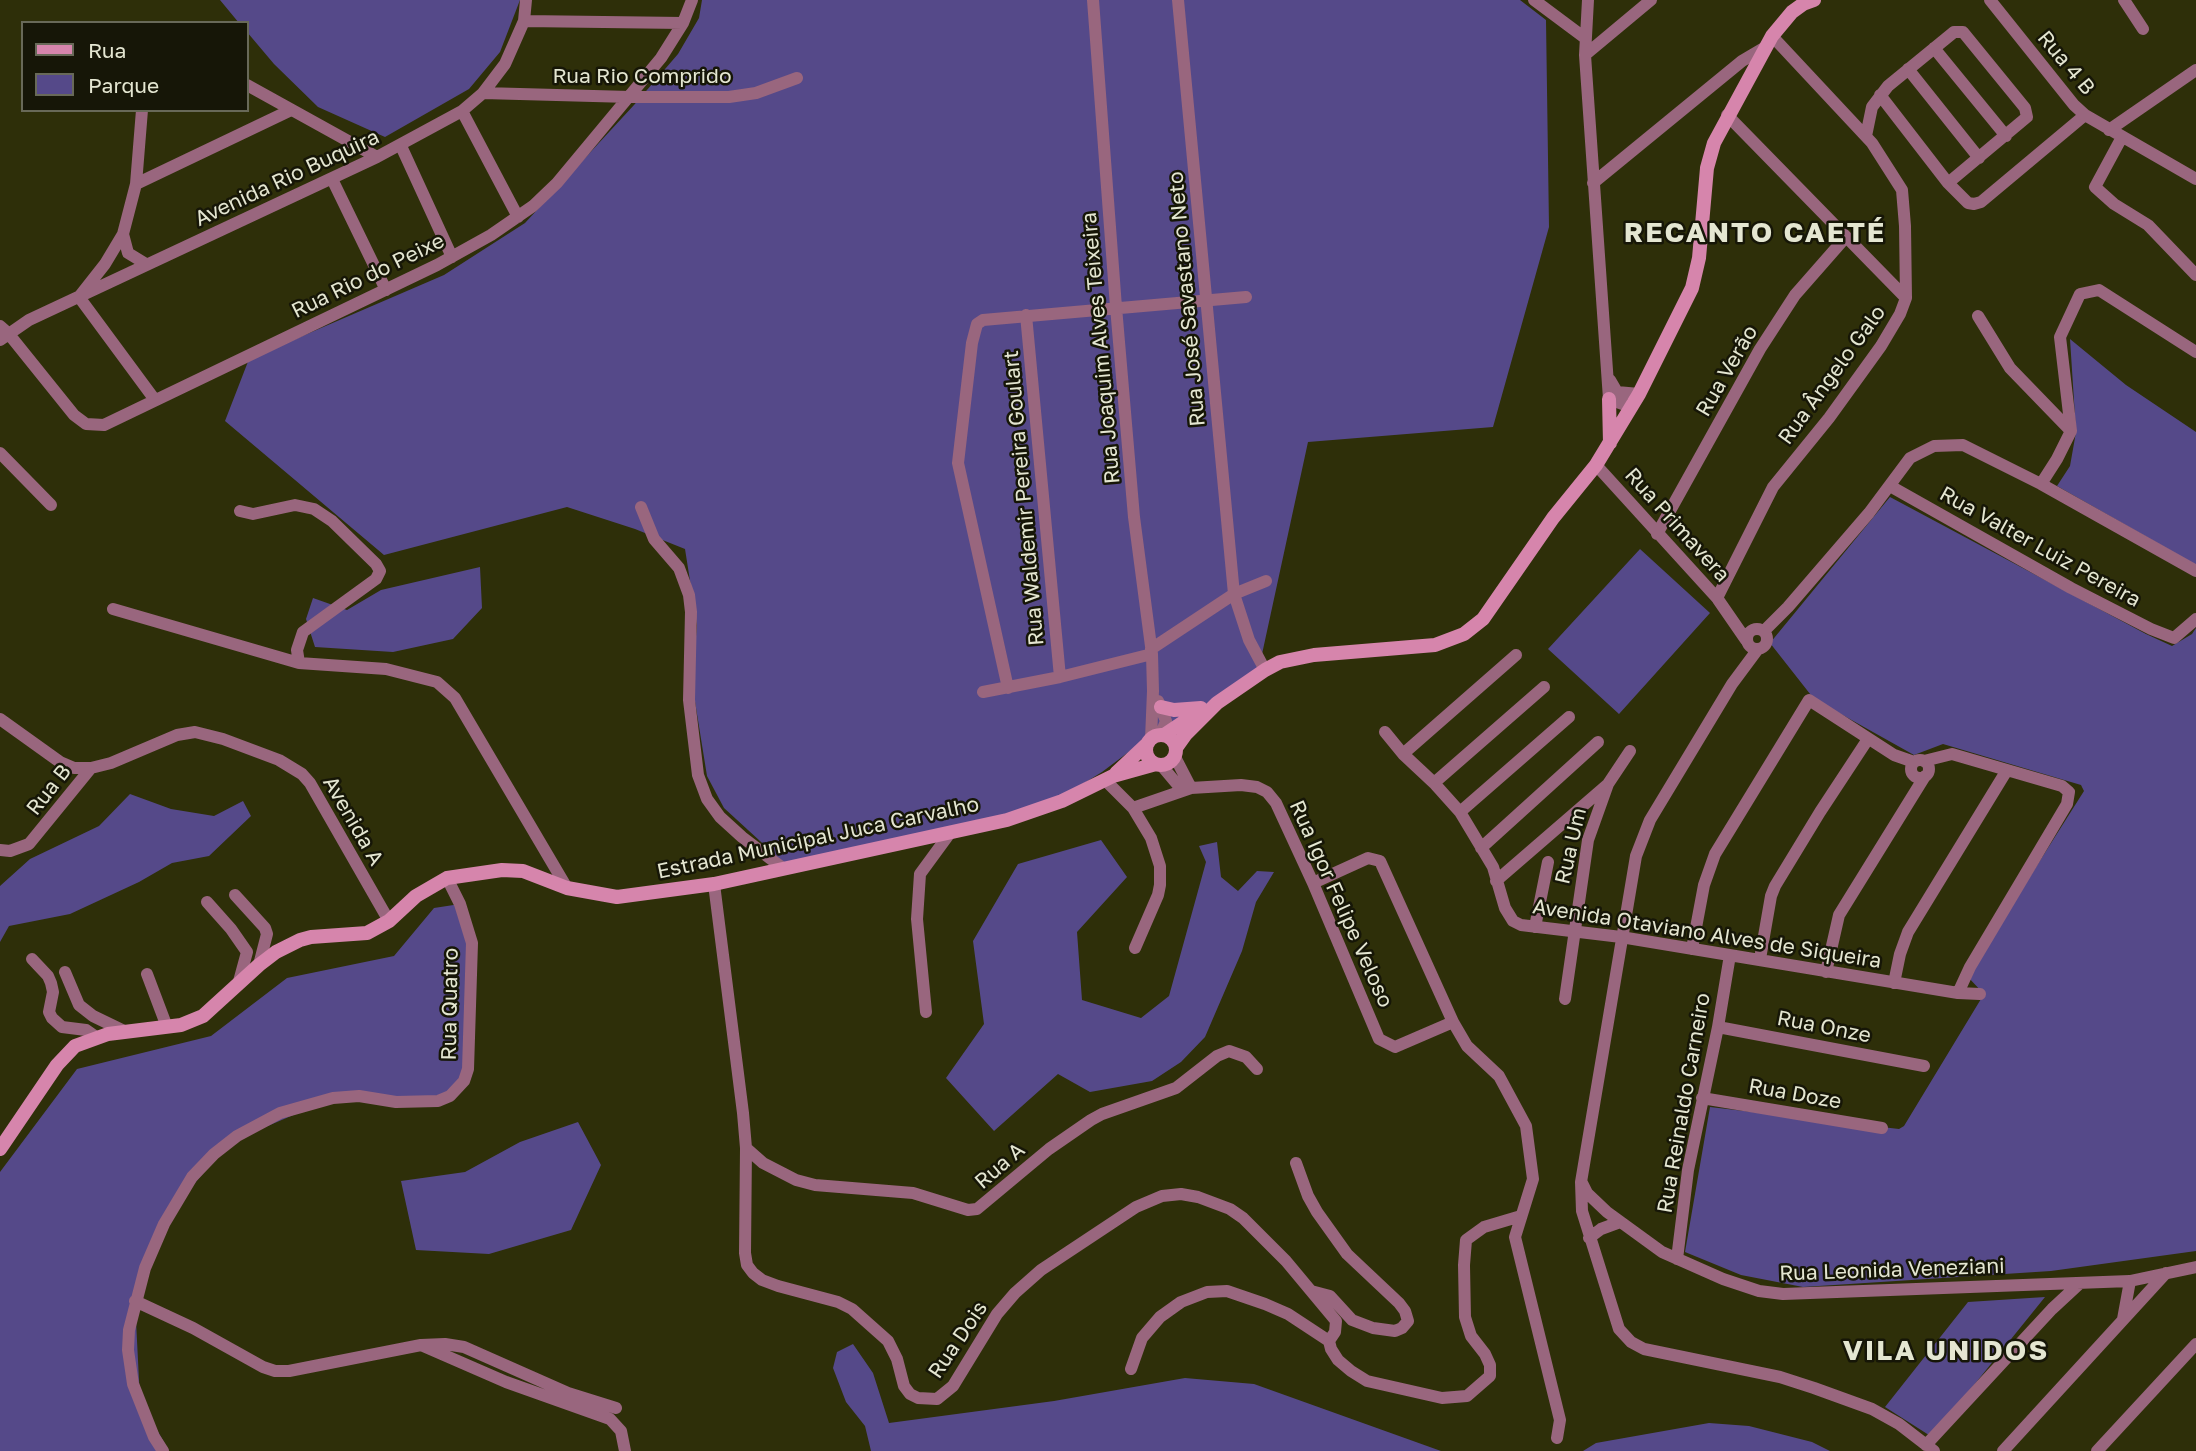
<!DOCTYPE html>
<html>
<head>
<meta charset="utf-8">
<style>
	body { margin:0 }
	#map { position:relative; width:2196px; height:1451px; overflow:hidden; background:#2e2f09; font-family:"Golos Text",sans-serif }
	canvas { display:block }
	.legend { position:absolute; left:21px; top:21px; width:228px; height:91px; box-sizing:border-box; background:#161607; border:2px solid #686958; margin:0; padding:9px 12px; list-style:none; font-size:21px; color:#e4e6d1 }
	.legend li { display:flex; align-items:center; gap:14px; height:35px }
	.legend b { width:35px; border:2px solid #686958 }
</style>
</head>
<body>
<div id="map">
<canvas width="2196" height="1451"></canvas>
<ul class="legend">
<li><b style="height:9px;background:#d685ac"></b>Rua</li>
<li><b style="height:19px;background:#554989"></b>Parque</li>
</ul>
</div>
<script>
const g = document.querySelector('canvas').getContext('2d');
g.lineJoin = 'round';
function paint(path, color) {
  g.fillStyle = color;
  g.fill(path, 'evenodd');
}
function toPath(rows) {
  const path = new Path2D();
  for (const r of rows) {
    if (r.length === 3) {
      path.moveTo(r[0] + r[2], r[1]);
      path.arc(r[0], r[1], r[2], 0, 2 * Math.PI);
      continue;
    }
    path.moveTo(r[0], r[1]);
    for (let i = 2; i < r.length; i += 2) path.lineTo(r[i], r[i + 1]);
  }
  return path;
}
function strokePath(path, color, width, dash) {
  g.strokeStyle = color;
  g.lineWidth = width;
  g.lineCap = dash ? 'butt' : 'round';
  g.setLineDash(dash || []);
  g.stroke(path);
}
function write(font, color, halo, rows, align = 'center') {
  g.font = font + ' "Golos Text",sans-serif';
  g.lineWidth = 5;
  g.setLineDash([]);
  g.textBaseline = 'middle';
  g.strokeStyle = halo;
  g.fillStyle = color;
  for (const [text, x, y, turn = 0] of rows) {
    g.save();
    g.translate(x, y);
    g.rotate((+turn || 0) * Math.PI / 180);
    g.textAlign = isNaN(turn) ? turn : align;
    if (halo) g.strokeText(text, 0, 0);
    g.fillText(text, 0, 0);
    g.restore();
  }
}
const green = toPath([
	[220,0,520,0,500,52,469,89,385,137,318,107,274,64,247,32,247,23,239,23],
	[702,0,1520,0,1546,20,1549,227,1493,427,1308,442,1259,668,1201,709,1138,745,1102,772,1060,798,1007,815,784,863,724,808,707,776,692,683,697,625,685,549,635,529,567,507,384,555,225,421,249,359,444,275,525,223,634,105,678,54,699,18],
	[2070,339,2126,385,2196,432,2196,565,2057,486,2070,466,2076,432],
	[1890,497,2146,634,2172,646,2192,634,2196,628,2196,1251,2051,1271,1803,1287,1741,1275,1685,1252,1710,1107,1899,1129,1904,1126,1984,994,1967,976,2084,791,2081,785,1943,744,1914,755,1814,699,1770,643],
	[1640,549,1710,613,1619,714,1548,649],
	[480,567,482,608,453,639,393,652,315,647,306,619,313,598,347,610,381,590],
	[130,794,171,809,214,816,243,801,251,816,209,856,172,863,139,882,70,914,9,926,0,942,0,886,30,859,99,826],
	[1101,840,1127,877,1077,932,1082,1000,1141,1018,1169,996,1206,862,1199,846,1217,842,1221,877,1238,891,1257,871,1274,872,1256,902,1242,951,1205,1037,1181,1062,1152,1081,1090,1092,1058,1074,994,1131,946,1078,984,1024,973,941,1018,864],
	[460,904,472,943,468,1069,458,1089,413,1103,333,1098,228,1143,171,1212,135,1301,140,1400,169,1451,0,1451,0,1172,77,1069,211,1036,287,978,394,956,434,908],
	[578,1122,601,1165,571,1230,489,1254,416,1250,401,1181,465,1172,520,1142],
	[2045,1297,1932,1437,1885,1407,1968,1302],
	[853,1344,873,1373,889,1423,1054,1401,1185,1378,1254,1384,1441,1451,871,1451,865,1426,846,1402,833,1368,837,1352],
	[1709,1423,1749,1426,1812,1442,1830,1451,1583,1451,1596,1443]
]);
const street = toPath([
	[1093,0,1116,307,1134,517,1152,654,1153,691,1151,739],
	[1178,0,1234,594,1249,640,1265,670],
	[1534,0,1585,38],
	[1588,0,1585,55,1609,399,1631,407],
	[1990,0,2074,105,2085,115,2196,179],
	[2124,0,2143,29],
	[524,21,683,23],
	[1934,48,2006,136],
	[1585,55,1651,0],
	[1908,69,1979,158],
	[247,85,377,157],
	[483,93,630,97,729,97,756,93,797,78],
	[1880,95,1948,183,1968,203,1974,204,1981,202,2085,115],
	[142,110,136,184,123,234,105,264,79,297,155,400],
	[462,111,518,217],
	[1727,115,1906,298],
	[2109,130,2196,70],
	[1866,136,1872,107,1888,86,1954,32,1963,32,2025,108,2027,117,1948,183],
	[2122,137,2095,187,2114,204,2148,225,2196,275],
	[401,146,452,257],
	[332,179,386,290],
	[1593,183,1742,61,1764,48],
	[136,184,291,110],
	[123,234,128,253,146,264],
	[1026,315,1060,677],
	[1978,316,2010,368,2071,431],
	[0,326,8,333,74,415,86,424,104,425,437,265,491,235,533,206,557,183,661,58,683,23,692,0],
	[0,340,29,320,377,157,462,111,483,93,505,64,524,21,526,0],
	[1610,380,1617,392,1639,394],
	[0,453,51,505],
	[1596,465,1717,598,1746,640],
	[2041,484,2057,459,2071,431,2060,337,2080,294,2099,290,2196,352],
	[1890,486,2071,588,2151,629,2174,638,2196,619],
	[641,507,654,539,679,568,689,595,691,612,689,700,698,775,707,799,720,817,742,837,784,869],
	[240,511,253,514,295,505,314,509,332,521,376,564,380,571,376,579,303,632,297,650,299,663],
	[1657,534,1760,349,1795,295,1845,238],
	[1717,598,1773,487,1829,418,1881,346,1900,314,1906,298,1905,226,1902,190,1872,143,1772,36],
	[113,609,299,663,386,669,437,682,455,698,567,888],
	[1757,639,10],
	[1765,633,1765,630,1788,607,1869,513,1910,458,1934,446,1963,445,2041,484,2196,571],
	[1151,649,1234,594,1266,581],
	[1758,649,1732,684,1650,820,1636,856,1581,1182,1582,1211,1619,1329,1631,1342,1644,1349,1780,1377,1814,1388,1872,1409,1899,1424,1934,1451],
	[1008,688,958,463,972,343,977,324,983,320,1246,297],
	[983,692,1060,677,1152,654],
	[1158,701,1166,721,1161,734],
	[0,719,60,762,74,768,91,768,111,763,177,735,195,732,223,739,279,760,302,774,310,783,389,921],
	[1385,732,1403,754,1434,783,1460,812,1493,867,1505,908,1513,921,1521,925,1621,937,1958,993,1980,994],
	[1403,754,1516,655],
	[1175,757,1191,788],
	[1920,769,9],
	[1924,761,1952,754,2062,786,2069,792,2067,804,1970,967,1958,993],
	[1161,765,1182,790],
	[1105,780,1133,808,1151,838,1160,866,1160,885,1158,895,1135,948],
	[1434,783,1544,687],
	[1133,808,1191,788,1241,785,1257,787,1267,792,1276,803,1313,883,1379,1039,1395,1047,1453,1022],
	[1460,812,1569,717],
	[1481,848,1598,742],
	[0,850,10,851,29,844,91,768],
	[1496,881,1607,785],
	[1313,883,1368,858,1380,861,1453,1022,1467,1046,1499,1076,1526,1126,1533,1179,1515,1237,1560,1420,1557,1438],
	[714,884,743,1113,746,1148,745,1253,747,1265,753,1273,762,1280,778,1286,838,1302,852,1309,888,1341,897,1359,904,1386,910,1394,918,1398,937,1399,953,1386,997,1314,1015,1293,1041,1270,1136,1207,1162,1196,1181,1194,1198,1197,1230,1209,1243,1218,1286,1261,1336,1321,1335,1332,1329,1341,1288,1314,1265,1304,1227,1291,1207,1292,1181,1302,1160,1317,1142,1338,1131,1369],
	[235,895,265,928,267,934,259,965],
	[207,902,231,929,247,952,238,985],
	[1535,927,1548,862],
	[1692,949,1704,885,1715,854,1809,700,1894,755,1914,762],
	[32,959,48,976,51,983,53,992,49,1012,52,1018,62,1027,86,1030,96,1037],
	[1760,959,1771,896,1775,886,1820,812,1868,739],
	[65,972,79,1005,93,1016,124,1031],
	[1826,972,1839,915,1925,776],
	[147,974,167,1027],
	[1894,983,1900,954,1908,932,2007,770],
	[1565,999,1588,840,1608,784,1630,751],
	[926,1012,917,919,920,874,950,833],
	[1718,1027,1924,1066],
	[1702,1098,1882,1128],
	[746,1148,763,1163,796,1180,815,1185,913,1193,968,1210,977,1209,1049,1149,1091,1120,1102,1114,1176,1088,1217,1056,1229,1051,1246,1057,1257,1069],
	[1296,1163,1308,1196,1317,1212,1347,1254,1399,1303,1405,1311,1408,1321,1402,1328,1395,1331,1373,1328,1352,1320,1330,1296,1311,1291],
	[1582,1183,1587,1193,1607,1212,1662,1252,1723,1279,1759,1291,1783,1294,2130,1281,2196,1267],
	[1589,1238,1601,1229,1620,1222],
	[1677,1259,1688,1170,1718,1027,1730,955],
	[135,1301,193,1328,263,1367,275,1371,289,1371,421,1345,506,1382,610,1419,621,1431,625,1451],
	[2123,1319,2130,1281],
	[1329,1341,1331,1349,1338,1360,1351,1371,1367,1381,1442,1398,1467,1396,1490,1376,1490,1365,1485,1354,1471,1336,1465,1317,1464,1265,1466,1240,1484,1227,1521,1216],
	[421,1345,445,1344,464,1347,568,1393,616,1408],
	[1926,1445,2052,1309,2079,1284],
	[163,1451,154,1437,133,1384,128,1350,129,1330,145,1268,164,1224,192,1177,214,1154,237,1136,280,1113,333,1098,359,1096,396,1102,438,1101,450,1096,464,1081,468,1069,472,943,460,904,447,878],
	[2003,1451,2166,1273],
	[2097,1451,2196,1344]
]);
const secondary = toPath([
	[1609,399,1610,443],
	[1161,707,1174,710,1201,708],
	[1164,735,1197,713],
	[1161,750,15],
	[1176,748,1186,734,1217,703,1265,670,1280,662,1314,655,1435,645,1464,634,1483,619,1553,518,1596,465,1639,394,1692,288,1699,258,1707,168,1714,143,1772,36,1792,12,1803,4,1814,0],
	[1116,773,1148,743],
	[0,1149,57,1065,75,1046,108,1034,181,1025,203,1016,259,965,276,952,300,940,311,937,367,933,389,921,416,896,447,878,502,870,523,871,567,888,617,897,714,884,1007,820,1062,801,1113,776,1156,764]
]);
const streetNames = [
	["Rua 4 B",2066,63,50],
	["Rua Rio Comprido",642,76],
	["Avenida Rio Buquira",287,178,-25],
	["Rua Rio do Peixe",368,276,-26],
	["Rua José Savastano Neto",1187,299,-95],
	["Rua Joaquim Alves Teixeira",1101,348,-95],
	["Rua Verão",1727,371,-60],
	["Rua Ângelo Galo",1832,375,-54],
	["Rua Waldemir Pereira Goulart",1024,498,-95],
	["Rua Primavera",1677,525,48],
	["Rua Valter Luiz Pereira",2040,547,29],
	["Rua B",49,790,-52],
	["Avenida A",353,821,60],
	["Estrada Municipal Juca Carvalho",818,838,-12],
	["Rua Um",1571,846,-77],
	["Rua Igor Felipe Veloso",1341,904,66],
	["Avenida Otaviano Alves de Siqueira",1707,934,9],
	["Rua Quatro",450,1004,-89],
	["Rua Onze",1824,1027,11],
	["Rua Doze",1795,1094,10],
	["Rua Reinaldo Carneiro",1684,1103,-80],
	["Rua A",1000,1166,-41],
	["Rua Leonida Veneziani",1892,1270,-2],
	["Rua Dois",958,1340,-56]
];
const districtNames = [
	["RECANTO CAETÉ",1755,233],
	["VILA UNIDOS",1946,1351]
];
paint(green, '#554989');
strokePath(street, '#99667e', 12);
strokePath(secondary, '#d685ac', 14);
write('21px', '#e4e6d1', '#161607', streetNames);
g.letterSpacing = '2px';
write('bold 28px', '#e4e6d1', '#161607', districtNames);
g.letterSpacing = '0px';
</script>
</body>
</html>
